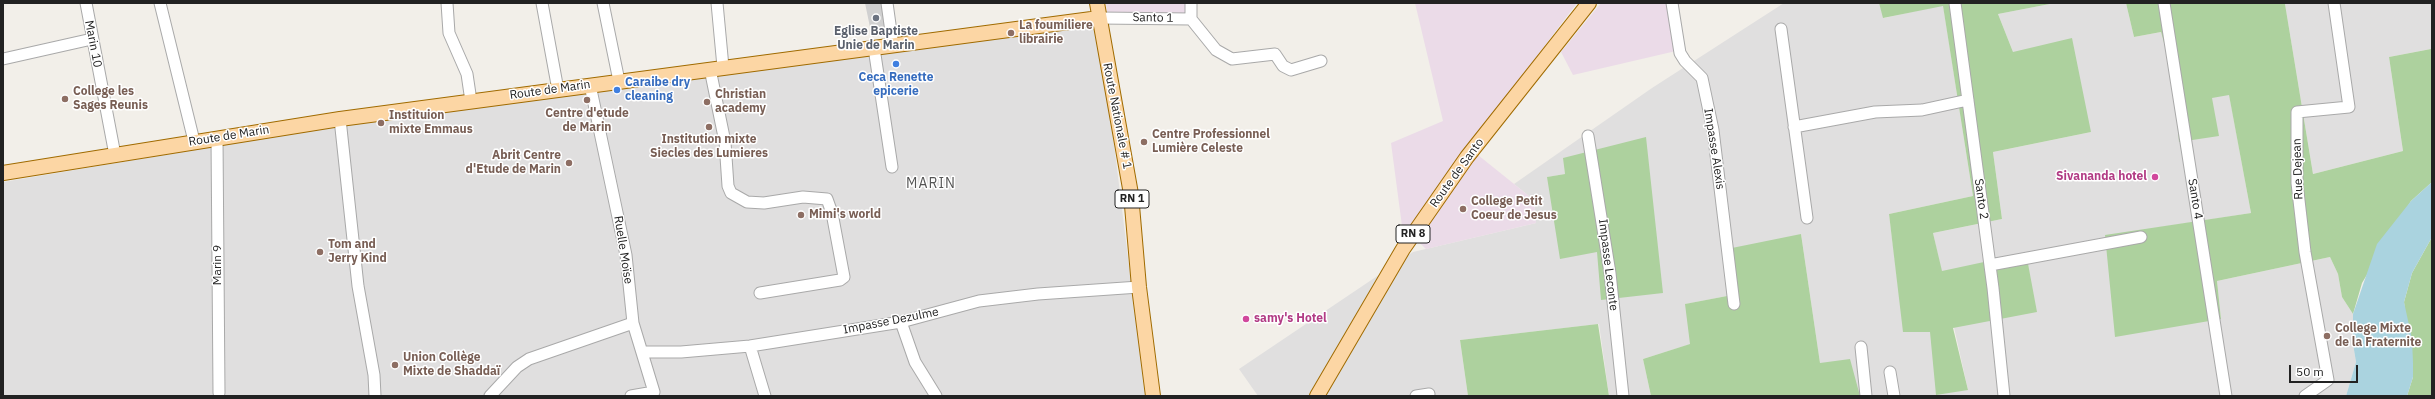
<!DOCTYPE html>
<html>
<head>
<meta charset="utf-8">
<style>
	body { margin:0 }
	#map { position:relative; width:2435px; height:399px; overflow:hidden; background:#f2efe9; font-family:"IBM Plex Sans",sans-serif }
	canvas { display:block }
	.frame { position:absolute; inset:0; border:4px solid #222; pointer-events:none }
	.scale { position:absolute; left:2289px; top:365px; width:69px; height:18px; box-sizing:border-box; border:2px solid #222; border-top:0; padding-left:5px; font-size:12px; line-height:14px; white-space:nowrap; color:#222; -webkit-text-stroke:3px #fff; paint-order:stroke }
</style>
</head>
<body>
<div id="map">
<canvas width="2435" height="399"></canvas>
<div class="frame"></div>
<div class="scale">50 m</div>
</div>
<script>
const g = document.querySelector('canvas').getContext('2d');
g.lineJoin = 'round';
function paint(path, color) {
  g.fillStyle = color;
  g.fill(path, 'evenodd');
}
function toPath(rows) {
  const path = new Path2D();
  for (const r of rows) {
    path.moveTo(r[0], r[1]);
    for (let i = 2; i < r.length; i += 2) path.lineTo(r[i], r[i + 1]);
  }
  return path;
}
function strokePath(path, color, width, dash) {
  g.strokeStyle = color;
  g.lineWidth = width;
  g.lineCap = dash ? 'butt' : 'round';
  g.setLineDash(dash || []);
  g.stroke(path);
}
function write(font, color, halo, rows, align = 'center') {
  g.font = font + ' "IBM Plex Sans",sans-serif';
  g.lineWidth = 3;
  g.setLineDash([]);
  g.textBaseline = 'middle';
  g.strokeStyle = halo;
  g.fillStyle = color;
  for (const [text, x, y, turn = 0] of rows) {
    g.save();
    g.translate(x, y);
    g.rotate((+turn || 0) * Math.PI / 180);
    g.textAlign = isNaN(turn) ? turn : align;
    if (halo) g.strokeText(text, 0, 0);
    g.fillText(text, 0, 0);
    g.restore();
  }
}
const residential = toPath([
	[1784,3,1879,3,1884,18,1943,5,1973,196,1889,214,1904,332,1930,331,1968,390,1933,233,2002,219,1993,152,2091,132,2013,52,1998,14,2055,3,2126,3,2134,37,2161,32,2173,76,2212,97,2229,94,2251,213,2105,236,2221,319,2217,281,2330,257,2338,274,2342,297,2353,314,2353,344,2356,362,2346,396,1859,396,1820,363,1801,234,1727,296,1686,304,1691,344,1643,359,1651,396,1609,396,1599,324,1460,340,1468,396,1258,396,1239,369,1413,252,1536,223,1534,200,1514,184,1652,88],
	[1564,158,1663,293,1598,252,1548,177,1565,174],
	[2289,3,2432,3,2432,56,2431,49,2389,57,2403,151,2313,174,2285,4],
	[1099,22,1145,396,3,396,3,182,355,123]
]);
const industrial = toPath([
	[1106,3,1189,3,1190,18,1107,12],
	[1415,3,1577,3,1468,147,1534,200,1536,223,1426,249,1402,226,1391,143,1443,121],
	[1601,3,1687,3,1676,5,1676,51,1573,75,1561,52]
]);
const religious = toPath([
	[865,3,881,3,887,34,872,37]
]);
const forest = toPath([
	[1879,3,2055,3,1998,14,2013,52,2072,38,2091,132,1993,152,2002,219,1933,233,1942,271,2026,253,2037,312,1953,328,1968,390,1936,395,1930,332,1903,332,1889,214,1973,196,1943,6,1883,18],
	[2126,3,2289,3,2285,4,2313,174,2403,151,2389,57,2431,49,2432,182,2411,201,2362,283,2353,314,2342,297,2338,274,2330,257,2217,281,2221,319,2115,337,2105,235,2251,213,2229,95,2212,98,2219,136,2179,142,2173,76,2161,32,2134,37],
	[1646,137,1663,293,1601,300,1597,252,1560,259,1547,177,1565,174,1563,158],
	[1801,234,1820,363,1850,359,1860,396,1651,396,1643,359,1690,344,1685,304,1727,296,1722,250],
	[2432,237,2432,396,2407,396,2413,377,2404,302,2412,273],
	[1598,324,1609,396,1468,396,1460,340]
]);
const water = toPath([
	[2432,182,2432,237,2412,273,2404,302,2412,339,2413,363,2413,377,2407,396,2346,396,2356,362,2353,344,2353,314,2377,244,2411,201]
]);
const minor = toPath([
	[86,3,115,155],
	[160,3,194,141],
	[447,3,449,33,467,74,471,101],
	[542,3,558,90],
	[603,3,619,81],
	[717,3,723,67],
	[887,3,893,46],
	[1672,3,1680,53,1685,61,1702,78,1713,130,1734,304],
	[1955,3,1993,288,2004,396],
	[2164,3,2226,396],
	[1099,18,1191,19,1191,3],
	[1191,19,1216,50,1232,59,1275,54,1283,66,1291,70,1321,61],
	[1781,29,1807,218],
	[874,48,892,167],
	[3,59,92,39],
	[710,69,725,142,728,186,731,193,747,202,764,203,803,197,827,199,832,213,844,277,840,280,760,293],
	[590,85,626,255,633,323,654,392,631,396],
	[340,119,358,286,374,375,375,396],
	[1794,127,1875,112,1922,110,1968,100],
	[1588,136,1610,273,1623,396],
	[217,138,219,393],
	[1990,265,2141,237],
	[901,322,915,362,936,396],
	[750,346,765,396],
	[1861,347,1866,396],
	[642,352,681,352,750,346,901,322,979,301,1038,294,1139,287],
	[1890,372,1894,396],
	[490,396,517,367,529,359,633,323],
	[1416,396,1429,394],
	[2305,396,2328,380,2305,252,2297,183,2297,112,2349,107,2334,3]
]);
const major = toPath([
	[1097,3,1131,194,1139,287,1153,396],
	[3,173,340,119,1099,18],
	[1317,396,1403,249,1467,157,1589,3]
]);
const markers = [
	[876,18,4,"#6b7280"],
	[1011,33,4,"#8d6e63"],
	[896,64,4,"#3f7fe0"],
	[617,90,4,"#3f7fe0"],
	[65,99,4,"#8d6e63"],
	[587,100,4,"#8d6e63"],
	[707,102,4,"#8d6e63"],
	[381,123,4,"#8d6e63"],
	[709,127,4,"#8d6e63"],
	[1144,142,4,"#8d6e63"],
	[569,163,4,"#8d6e63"],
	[2155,177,4,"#d1479c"],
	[1463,209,4,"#8d6e63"],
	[801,215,4,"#8d6e63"],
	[320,252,4,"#8d6e63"],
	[1246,319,4,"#d1479c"],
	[2327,336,4,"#8d6e63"],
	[395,365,4,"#8d6e63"]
];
const shields = [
	[1132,199,34],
	[1413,234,34]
];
const shieldNames = [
	["RN 1",1132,199],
	["RN 8",1413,234]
];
const streetNames = [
	["Santo 1",1153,18,1],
	["Marin 10",93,44,79],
	["Route de Marin",550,90,-8],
	["Route Nationale # 1",1117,116,79],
	["Route de Marin",229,136,-9],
	["Impasse Alexis",1714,149,81],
	["Rue Dejean",2298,169,-92],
	["Route de Santo",1457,173,-54],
	["Santo 2",1981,199,82],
	["Santo 4",2195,199,81],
	["Ruelle Moïse",623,250,81],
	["Marin 9",218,265,-90],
	["Impasse Leconte",1608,265,83],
	["Impasse Dezulme",891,321,-11]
];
const educationNames = [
	["La foumiliere",1019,26],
	["librairie",1019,40],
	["College les",73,92],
	["Sages Reunis",73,106],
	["Christian",715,95],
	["academy",715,109],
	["Centre d'etude",587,114,"center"],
	["de Marin",587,128,"center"],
	["Instituion",389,116],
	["mixte Emmaus",389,130],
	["Centre Professionnel",1152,135],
	["Lumière Celeste",1152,149],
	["Institution mixte",709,140,"center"],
	["Siecles des Lumieres",709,154,"center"],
	["Abrit Centre",561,156,"right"],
	["d'Etude de Marin",561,170,"right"],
	["College Petit",1471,202],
	["Coeur de Jesus",1471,216],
	["Mimi's world",809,215],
	["Tom and",328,245],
	["Jerry Kind",328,259],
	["College Mixte",2335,329],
	["de la Fraternite",2335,343],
	["Union Collège",403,358],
	["Mixte de Shaddaï",403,372]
];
const worshipNames = [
	["Eglise Baptiste",876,32],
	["Unie de Marin",876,46]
];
const shopNames = [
	["Ceca Renette",896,78],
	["epicerie",896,92],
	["Caraibe dry",625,83,"left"],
	["cleaning",625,97,"left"]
];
const hotelNames = [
	["Sivananda hotel",2147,177],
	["samy's Hotel",1254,319,"left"]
];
const quarterNames = [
	["MARIN",931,184]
];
paint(residential, '#e0dfdf');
paint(industrial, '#ebdbe8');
paint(religious, '#d0d0d0');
paint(forest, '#add19e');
paint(water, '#aad3df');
strokePath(minor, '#a9a9a9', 13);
strokePath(major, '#a06b00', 16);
strokePath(minor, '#fff', 11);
strokePath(major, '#fcd6a4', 14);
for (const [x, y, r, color] of markers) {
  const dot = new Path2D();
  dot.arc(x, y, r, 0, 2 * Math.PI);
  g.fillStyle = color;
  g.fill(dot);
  strokePath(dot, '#fff', 1.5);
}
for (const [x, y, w] of shields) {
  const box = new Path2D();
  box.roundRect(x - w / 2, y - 9, w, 18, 3);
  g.fillStyle = '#fff';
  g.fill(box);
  strokePath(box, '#222', 1);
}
write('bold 11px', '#222', null, shieldNames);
write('12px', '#222', '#fff', streetNames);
write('bold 12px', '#785e54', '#fff', educationNames, 'left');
write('bold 12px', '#5b616d', '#fff', worshipNames);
write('bold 12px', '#366cbe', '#fff', shopNames);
write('bold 12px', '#b23c85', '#fff', hotelNames, 'right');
g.letterSpacing = '1px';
write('14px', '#555', '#fff', quarterNames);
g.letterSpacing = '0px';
</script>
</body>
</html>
